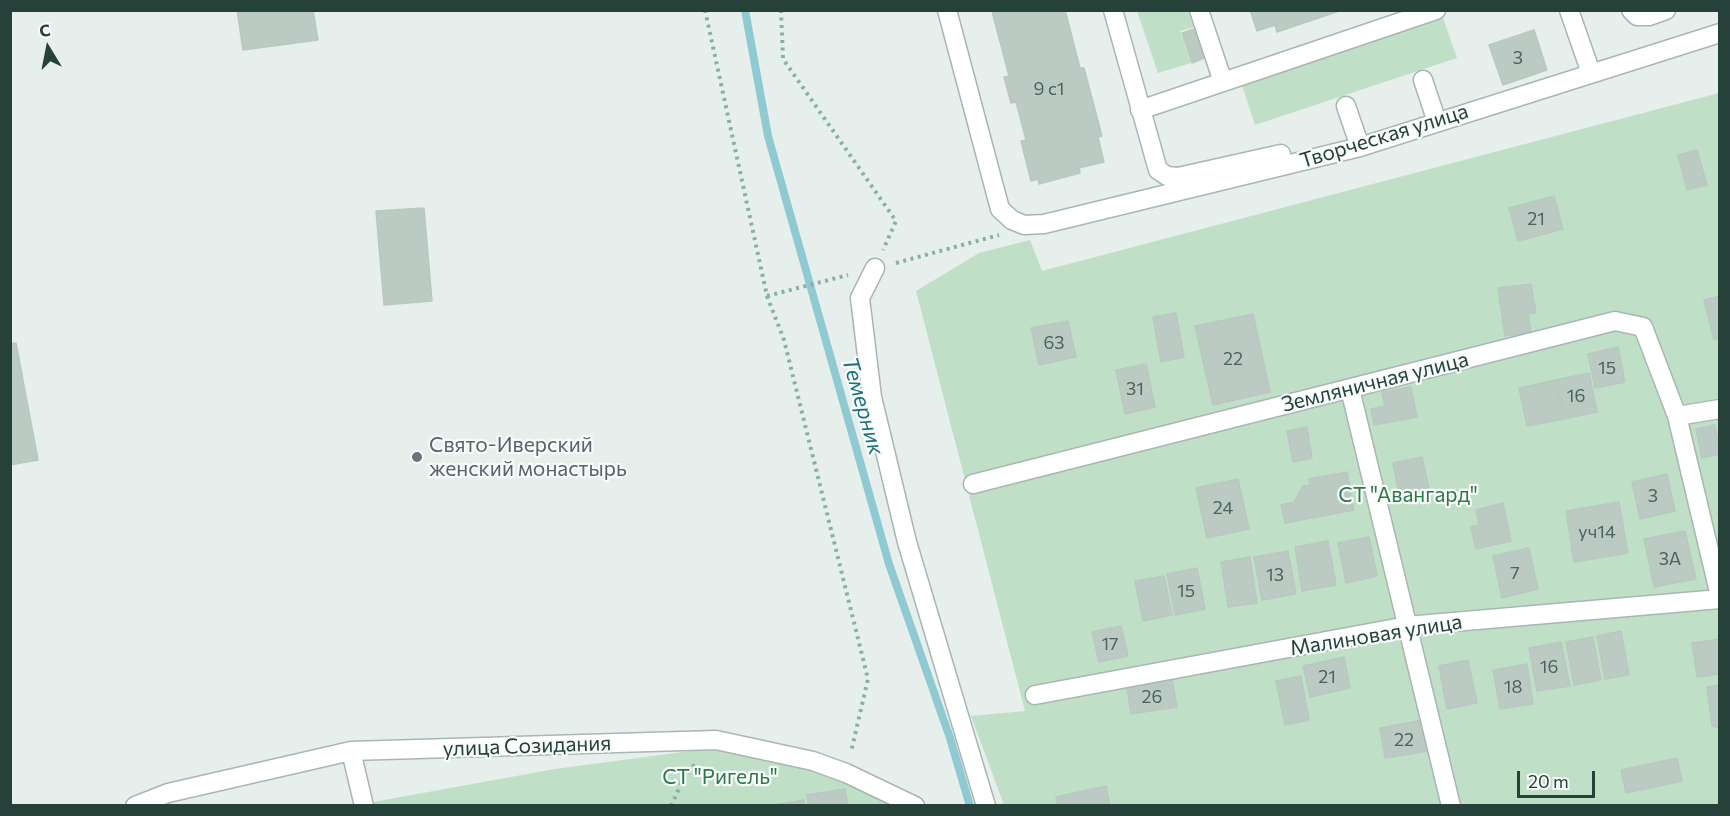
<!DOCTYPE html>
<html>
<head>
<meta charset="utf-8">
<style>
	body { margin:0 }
	#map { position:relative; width:1730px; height:816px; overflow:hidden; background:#e6efeb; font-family:Commissioner,sans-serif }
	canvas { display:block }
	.frame { position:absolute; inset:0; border:12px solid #254139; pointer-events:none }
	.north { position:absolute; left:18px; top:18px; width:60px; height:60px; -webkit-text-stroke:4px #f7fbf9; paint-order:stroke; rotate:350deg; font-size:16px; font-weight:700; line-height:24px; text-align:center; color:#254139 }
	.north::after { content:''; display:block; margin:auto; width:21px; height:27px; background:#254139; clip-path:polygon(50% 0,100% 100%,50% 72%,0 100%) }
	.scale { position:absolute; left:1517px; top:771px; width:78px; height:27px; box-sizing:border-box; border:3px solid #254139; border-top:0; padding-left:8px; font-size:18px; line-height:21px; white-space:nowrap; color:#254139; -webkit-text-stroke:4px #f7fbf9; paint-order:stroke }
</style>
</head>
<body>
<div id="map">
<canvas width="1730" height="816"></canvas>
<div class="frame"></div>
<div class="north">С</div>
<div class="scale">20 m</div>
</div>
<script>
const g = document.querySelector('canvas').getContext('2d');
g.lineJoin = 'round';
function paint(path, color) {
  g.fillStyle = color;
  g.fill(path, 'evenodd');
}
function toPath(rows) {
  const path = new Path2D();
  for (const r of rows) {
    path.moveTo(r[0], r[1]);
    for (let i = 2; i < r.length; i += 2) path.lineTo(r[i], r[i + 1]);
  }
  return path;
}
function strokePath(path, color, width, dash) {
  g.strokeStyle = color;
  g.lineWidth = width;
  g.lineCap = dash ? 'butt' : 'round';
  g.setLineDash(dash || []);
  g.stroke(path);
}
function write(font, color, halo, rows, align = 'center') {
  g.font = font + ' Commissioner,sans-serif';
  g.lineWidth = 4.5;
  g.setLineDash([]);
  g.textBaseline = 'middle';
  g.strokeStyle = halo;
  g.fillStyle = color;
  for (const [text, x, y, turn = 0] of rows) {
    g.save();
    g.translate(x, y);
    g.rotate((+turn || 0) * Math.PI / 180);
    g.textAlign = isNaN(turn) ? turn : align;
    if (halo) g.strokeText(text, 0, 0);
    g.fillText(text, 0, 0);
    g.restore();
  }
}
const green = toPath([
	[1137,11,1188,11,1194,27,1180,31,1191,63,1158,73],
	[1443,18,1457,58,1255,125,1242,85],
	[1719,93,1719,805,1004,805,971,716,1025,711,916,291,979,253,1030,240,1042,271],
	[721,747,846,773,919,806,351,806,555,769]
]);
const stream = toPath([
	[745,10,768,136,889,564,950,738,970,806]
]);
const building = toPath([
	[237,10,313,10,318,40,243,50,237,10],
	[987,10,1065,10,1080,68,1084,68,1102,136,1098,137,1104,162,1079,168,1080,173,1039,184,1038,179,1031,181,1021,141,1026,140,1016,102,1011,103,1004,77,1009,76,992,11,987,10],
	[1250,10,1342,10,1277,32,1275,25,1257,31,1250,10],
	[1194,29,1204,58,1192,63,1182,33,1194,29],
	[1534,30,1547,70,1503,85,1489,45,1534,30],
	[1697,150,1707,185,1687,190,1678,155,1697,150],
	[1554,196,1563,229,1518,241,1509,208,1554,196],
	[424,208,432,301,384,305,376,211,424,208],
	[1531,284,1536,313,1528,314,1531,332,1505,336,1498,288,1531,284],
	[1720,296,1720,338,1714,340,1704,300,1720,296],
	[1176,313,1184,357,1161,362,1153,317,1176,313],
	[1253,314,1270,392,1213,405,1195,326,1253,314],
	[1068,321,1076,357,1039,365,1031,328,1068,321],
	[16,343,38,460,10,465,10,344,16,343],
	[1618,347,1625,382,1595,388,1588,354,1618,347],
	[1146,364,1155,407,1125,414,1116,370,1146,364],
	[1589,373,1597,412,1564,419,1556,380,1589,373],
	[1556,380,1564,419,1527,426,1519,388,1556,380],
	[1411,387,1417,417,1374,425,1371,409,1385,406,1382,392,1411,387],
	[1715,425,1720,454,1702,458,1696,429,1715,425],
	[1307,427,1312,458,1293,462,1287,431,1307,427],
	[1422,457,1430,493,1400,499,1393,463,1422,457],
	[1347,472,1354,510,1285,523,1281,505,1294,502,1303,486,1310,485,1309,479,1347,472],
	[1667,474,1675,511,1640,519,1632,482,1667,474],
	[1238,479,1249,529,1207,538,1196,488,1238,479],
	[1619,502,1628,553,1574,562,1566,511,1619,502],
	[1503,503,1511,541,1476,549,1471,527,1479,525,1476,510,1503,503],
	[1685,531,1696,579,1654,587,1644,539,1685,531],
	[1369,537,1377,576,1346,583,1338,543,1369,537],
	[1328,541,1336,585,1302,591,1295,547,1328,541],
	[1529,548,1538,589,1502,598,1493,556,1529,548],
	[1288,551,1296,594,1262,600,1254,557,1288,551],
	[1250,557,1257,603,1228,607,1221,562,1250,557],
	[1197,568,1205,609,1175,615,1167,574,1197,568],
	[1164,576,1172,615,1143,621,1135,581,1164,576],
	[1121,626,1128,656,1099,662,1092,632,1121,626],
	[1621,631,1629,675,1605,679,1597,636,1621,631],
	[1593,637,1601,680,1574,685,1566,642,1593,637],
	[1720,639,1720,674,1697,677,1692,643,1720,639],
	[1561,642,1570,686,1537,691,1529,648,1561,642],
	[1344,657,1350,688,1310,697,1303,666,1344,657],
	[1468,660,1477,703,1447,709,1439,666,1468,660],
	[1527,664,1533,704,1500,709,1493,670,1527,664],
	[1301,676,1309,720,1285,725,1276,681,1301,676],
	[1172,679,1177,707,1131,714,1127,687,1172,679],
	[1720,685,1720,728,1712,726,1707,687,1720,685],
	[1423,720,1428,751,1385,758,1380,728,1423,720],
	[1677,758,1682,781,1626,793,1621,770,1677,758],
	[1106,786,1110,806,1058,806,1056,797,1106,786],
	[845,789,848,806,809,806,807,795,845,789],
	[804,800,804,806,766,806,804,800]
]);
const path = toPath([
	[705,10,767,296,784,340,868,679,851,752],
	[781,10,783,59,896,221,883,250],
	[896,263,999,235],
	[767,296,848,275],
	[671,806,684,778,696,763]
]);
const minor = toPath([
	[947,10,1000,209,1012,220,1024,225,1044,224,1360,147,1720,33],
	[1113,10,1158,170,1167,176,1178,177,1281,154],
	[1199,10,1223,82,1436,10],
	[1569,10,1591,73],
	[1631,10,1637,16,1649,16,1666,10],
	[1423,80,1437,122],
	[1346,106,1360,147],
	[1140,110,1223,82],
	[875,268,860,298,872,397,907,542,986,806],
	[1350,389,1451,806],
	[1677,416,1720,596],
	[973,484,1615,321,1643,327,1677,416,1720,409],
	[1035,695,1407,626,1720,599],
	[351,751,364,806],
	[135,806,168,793,351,751,716,740,813,761,846,773,915,806]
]);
const markers = [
	[417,457,6,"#6b7280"]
];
const numberNames = [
	["3",1518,58],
	["9 с1",1049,89],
	["21",1536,219],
	["63",1054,343],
	["22",1233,359],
	["15",1607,368],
	["31",1135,389],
	["16",1576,396],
	["3",1653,496],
	["24",1223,508],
	["уч14",1597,532],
	["3А",1670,559],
	["7",1515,573],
	["13",1275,575],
	["15",1186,591],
	["17",1110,644],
	["16",1549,667],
	["21",1327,677],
	["18",1513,687],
	["26",1152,697],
	["22",1404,740]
];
const streetNames = [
	["Творческая улица",1384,136,-17],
	["Земляничная улица",1375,382,-14],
	["Малиновая улица",1376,635,-9],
	["улица Созидания",527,746,-2]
];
const worshipNames = [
	["Свято-Иверский",429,445],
	["женский монастырь",429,469]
];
const parkNames = [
	["СТ \"Авангард\"",1408,495],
	["СТ \"Ригель\"",720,777]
];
const waterNames = [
	["Темерник",863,406,74]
];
paint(green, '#c0dfc7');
strokePath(stream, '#8fcad2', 8);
paint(building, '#bbcac3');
strokePath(building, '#b8c9c1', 1.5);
strokePath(minor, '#a8b7b2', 21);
strokePath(path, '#87b2a3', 4, [3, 4.5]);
strokePath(minor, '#fff', 18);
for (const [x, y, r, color] of markers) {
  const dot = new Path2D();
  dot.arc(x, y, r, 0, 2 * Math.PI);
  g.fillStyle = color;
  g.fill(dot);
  strokePath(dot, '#f7fbf9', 2);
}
write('18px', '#4a635c', null, numberNames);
write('21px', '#254139', '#f7fbf9', streetNames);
write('21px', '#5b616d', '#f7fbf9', worshipNames, 'left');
write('21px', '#2f7849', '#f7fbf9', parkNames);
write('italic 22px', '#1e717e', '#f7fbf9', waterNames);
</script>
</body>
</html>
